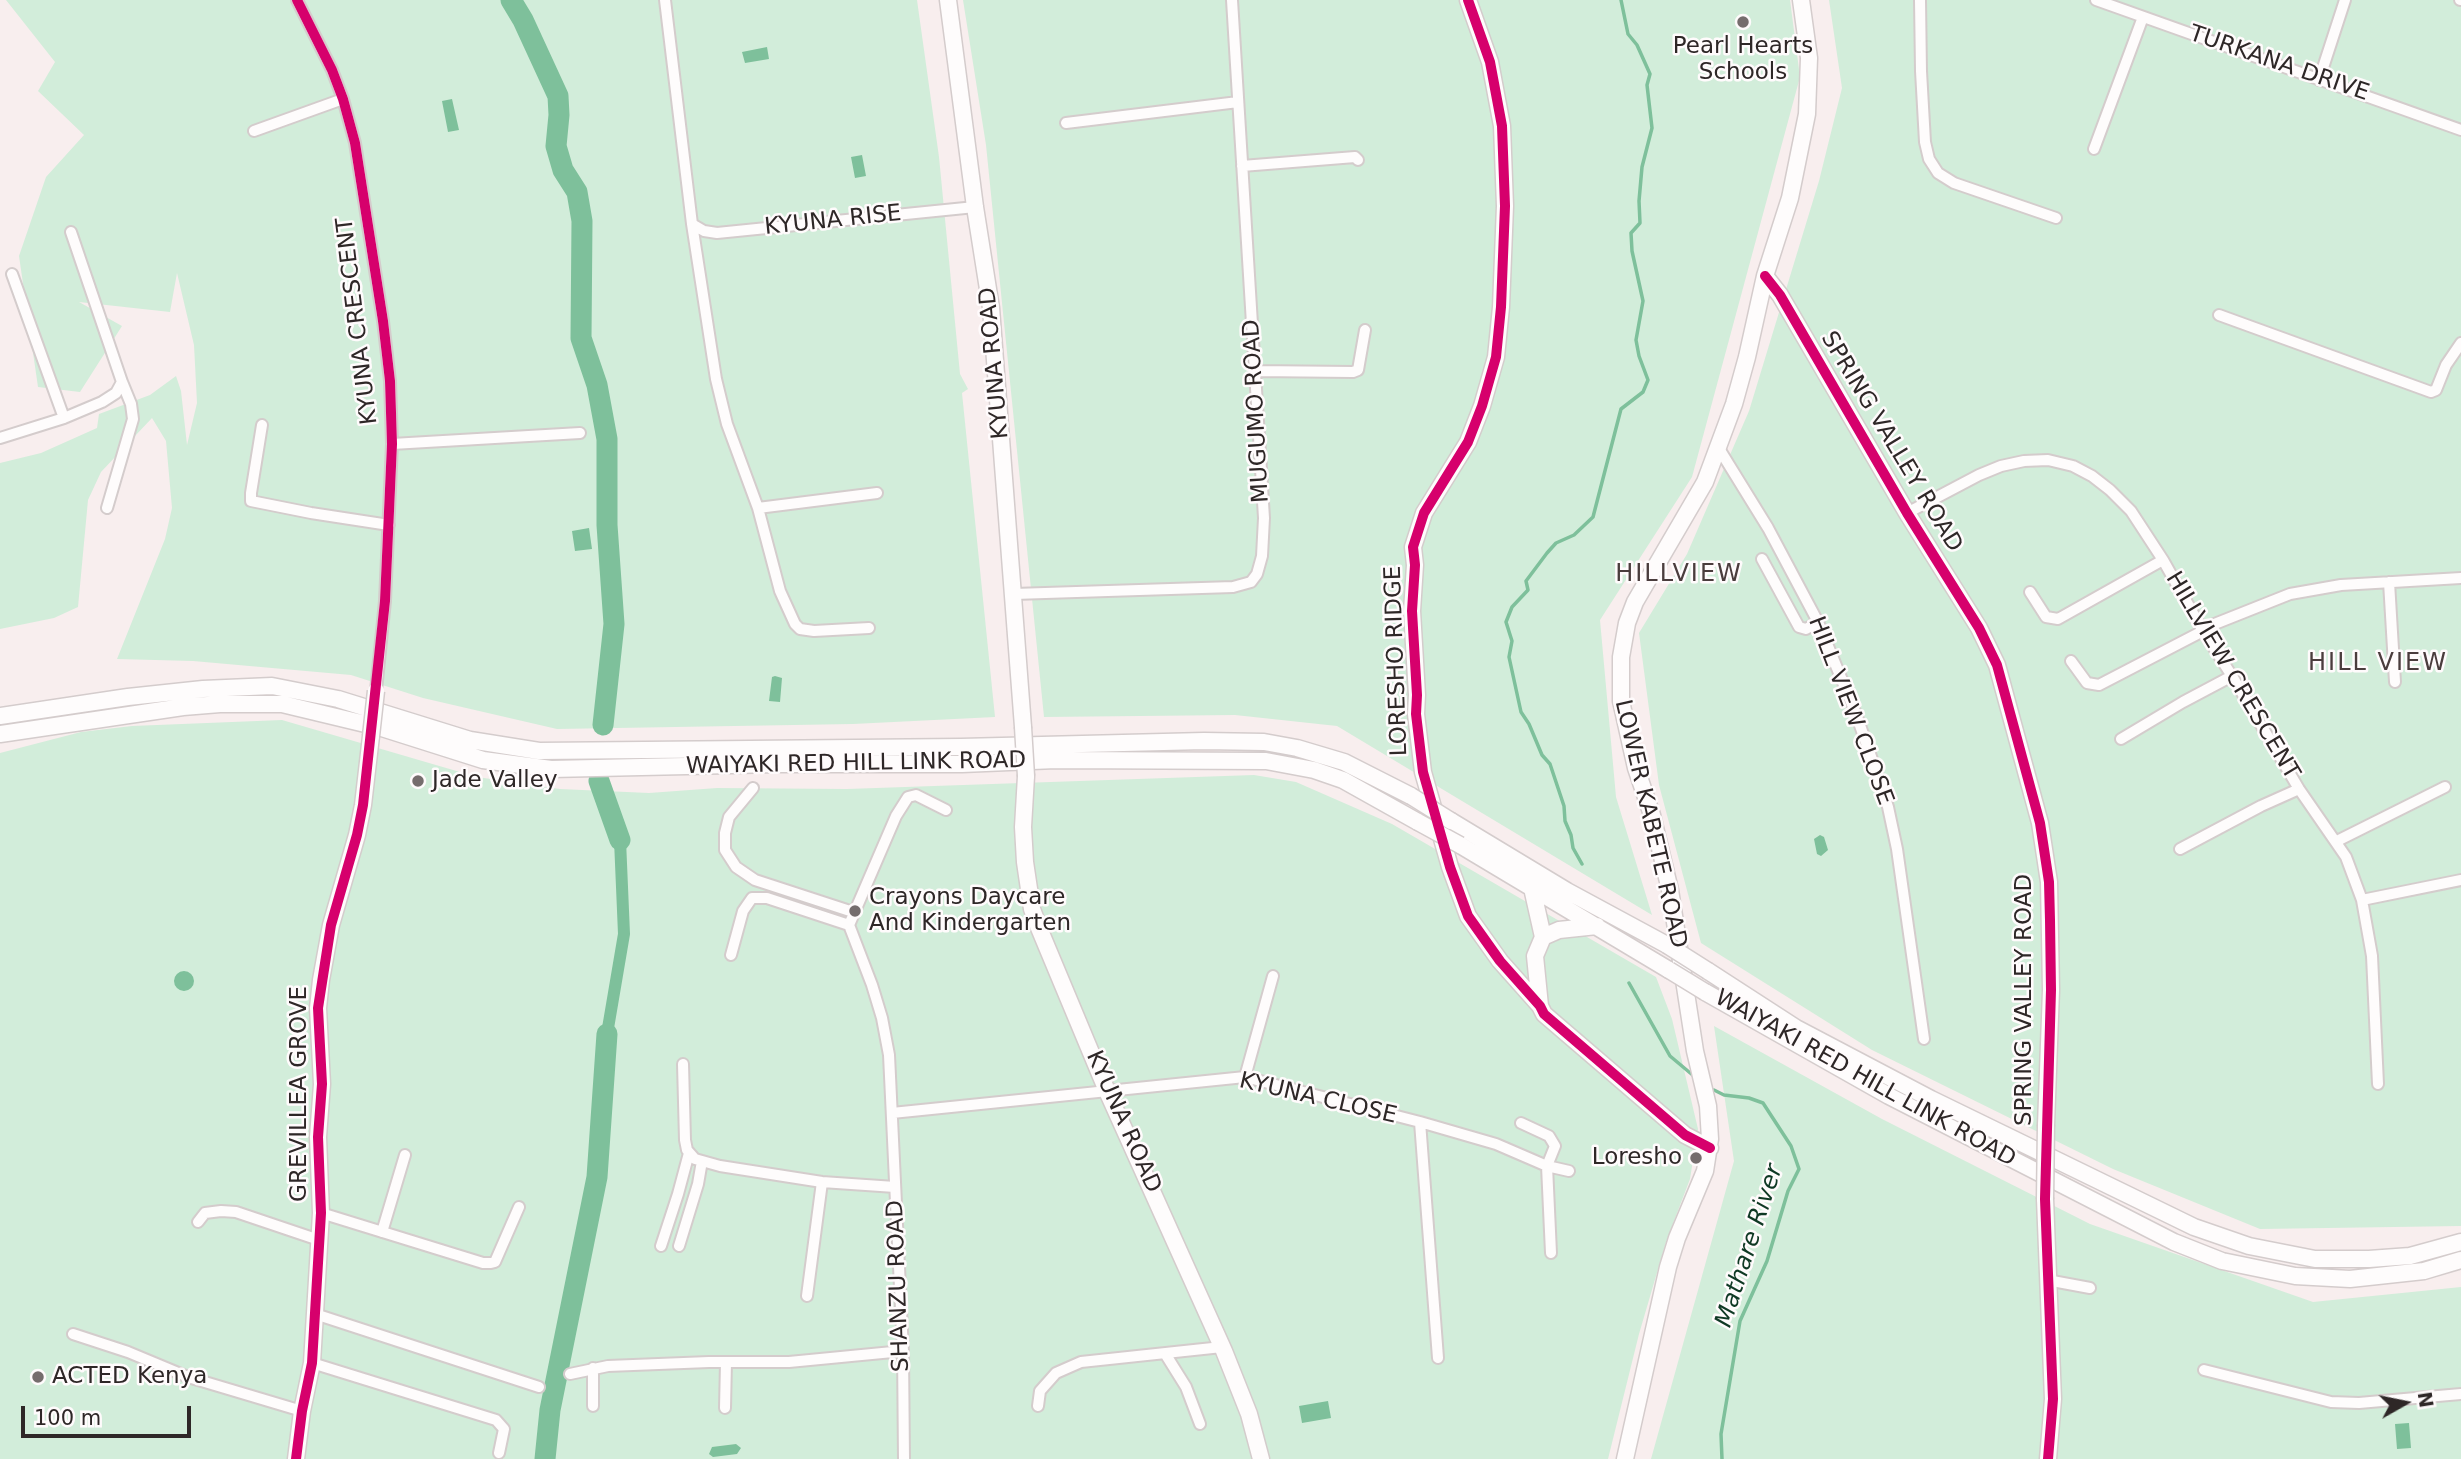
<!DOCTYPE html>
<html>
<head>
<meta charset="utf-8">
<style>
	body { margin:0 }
	#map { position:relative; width:2461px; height:1459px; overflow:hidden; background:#f8eeee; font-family:"DejaVu Sans",sans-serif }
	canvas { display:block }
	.north { position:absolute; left:2370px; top:1368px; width:70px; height:70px; -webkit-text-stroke:5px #fffbfc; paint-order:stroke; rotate:81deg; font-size:19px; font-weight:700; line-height:28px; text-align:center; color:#2e2727 }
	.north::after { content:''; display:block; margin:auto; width:24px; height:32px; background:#2e2727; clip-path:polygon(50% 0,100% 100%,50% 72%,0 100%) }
	.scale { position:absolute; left:21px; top:1406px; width:170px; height:32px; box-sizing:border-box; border:4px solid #2e2727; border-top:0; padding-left:9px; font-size:21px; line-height:24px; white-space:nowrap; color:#2e2727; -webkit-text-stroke:5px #fffbfc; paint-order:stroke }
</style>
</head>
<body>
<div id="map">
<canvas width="2461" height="1459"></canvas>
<div class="north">N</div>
<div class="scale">100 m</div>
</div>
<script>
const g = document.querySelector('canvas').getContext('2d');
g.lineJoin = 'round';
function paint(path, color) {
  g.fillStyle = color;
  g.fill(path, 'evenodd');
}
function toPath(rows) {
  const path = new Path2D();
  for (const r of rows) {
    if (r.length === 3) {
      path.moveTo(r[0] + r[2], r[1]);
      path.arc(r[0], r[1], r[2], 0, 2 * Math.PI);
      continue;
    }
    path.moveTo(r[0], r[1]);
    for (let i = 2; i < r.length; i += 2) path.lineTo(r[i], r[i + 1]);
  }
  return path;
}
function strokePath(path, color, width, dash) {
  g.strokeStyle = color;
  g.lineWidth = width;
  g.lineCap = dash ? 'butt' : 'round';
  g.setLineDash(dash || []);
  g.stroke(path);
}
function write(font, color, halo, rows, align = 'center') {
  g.font = font + ' "DejaVu Sans",sans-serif';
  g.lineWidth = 5;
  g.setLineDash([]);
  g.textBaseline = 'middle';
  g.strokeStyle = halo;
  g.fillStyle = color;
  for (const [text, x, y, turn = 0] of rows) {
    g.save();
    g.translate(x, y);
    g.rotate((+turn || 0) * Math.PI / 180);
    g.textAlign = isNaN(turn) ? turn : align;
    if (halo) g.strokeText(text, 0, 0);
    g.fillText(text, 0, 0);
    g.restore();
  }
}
const green = toPath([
	[6,0,917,0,939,157,960,374,968,389,962,393,995,717,853,724,557,729,423,698,351,675,193,661,117,659,165,539,172,508,166,441,152,418,101,472,88,500,78,607,54,618,0,629,0,463,41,453,97,428,99,414,150,395,176,376,181,391,187,445,197,403,194,345,177,273,170,312,79,302,122,326,80,392,38,387,19,256,46,177,84,135,38,91,55,62],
	[963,0,1790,0,1800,77,1692,477,1600,620,1616,797,1652,915,1337,726,1235,715,1044,717,986,145],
	[1829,0,2461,0,2461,1226,2260,1229,2113,1169,1872,1050,1701,943,1659,785,1639,633,1687,554,1749,411,1819,181,1842,88],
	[282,720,477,777,560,789,649,793,717,788,847,789,1254,775,1296,782,1392,824,1656,977,1672,1019,1698,1129,1690,1179,1666,1242,1639,1334,1608,1459,0,1459,0,753,81,732,132,726],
	[1714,1026,1882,1119,2090,1224,2313,1302,2461,1287,2461,1459,1651,1459,1734,1161]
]);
const water = toPath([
	[767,47,769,59,745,63,742,52],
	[452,99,459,130,448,132,442,101],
	[862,155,866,176,855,178,851,157],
	[589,528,592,549,575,551,572,531],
	[775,676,782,678,780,702,769,701,772,677],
	[1820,835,1824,837,1828,850,1821,856,1817,854,1814,839],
	[184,981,10],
	[1328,1401,1331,1418,1302,1423,1299,1406],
	[2409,1423,2411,1448,2397,1449,2395,1424],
	[736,1444,741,1448,737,1454,713,1457,709,1454,712,1447]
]);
const stream = toPath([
	[1582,864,1573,848,1571,835,1565,821,1564,806,1550,764,1542,755,1529,724,1521,712,1509,657,1512,641,1506,622,1512,607,1528,590,1526,581,1547,553,1556,543,1574,535,1593,517,1621,409,1643,392,1648,380,1639,356,1636,340,1643,301,1632,251,1631,233,1640,223,1639,201,1642,167,1652,128,1647,85,1650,74,1637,45,1628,34,1621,0],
	[1629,983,1670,1056,1695,1077],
	[1714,1090,1724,1095,1749,1098,1763,1103,1791,1146,1799,1169,1788,1191,1767,1261,1740,1321,1721,1434,1722,1459]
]);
const canal = toPath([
	[607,1034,624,934,620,840]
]);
const river = toPath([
	[511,0,523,20,558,96,559,115,556,146,563,170,577,192,582,221,581,338,597,385,607,439,607,525,614,624,603,725],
	[599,781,620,840],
	[545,1459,550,1410,597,1177,607,1034]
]);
const street = toPath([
	[297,0,332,70,343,99,355,143,383,321,390,381,392,444,385,601,376,691],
	[665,0,692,224,716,379,727,424,758,508,780,591,795,624,800,629,814,631,869,628],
	[1920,0,1921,71,1925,142,1929,159,1938,173,1954,183,2056,218],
	[2096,0,2461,130],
	[2460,0,2461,0],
	[2319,80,2345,0],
	[1066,123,1238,102],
	[254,131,343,99],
	[2094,149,2143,17],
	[1242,166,1355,157,1358,160],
	[692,224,704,231,717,233,975,207],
	[12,274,64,418],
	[2219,315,2431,392,2436,390,2446,365,2461,343],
	[1255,371,1353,372,1358,370,1365,330],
	[262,425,251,493,251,501,311,513,389,525],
	[0,438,64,418,102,402,116,393,122,382,71,232],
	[392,444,580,433],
	[1718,447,1768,528,1818,622,1856,714,1875,768,1888,807,1897,849,1924,1039],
	[107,508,133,419,131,404,122,382],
	[758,508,877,493],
	[1907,513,1979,475,2001,466,2024,461,2048,460,2073,466,2092,476,2110,490,2131,511,2163,560,2203,631,2232,676,2299,789,2346,857,2362,900,2372,956,2378,1084],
	[1762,559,1799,627,1806,629,1818,622],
	[2389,582,2395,682],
	[2030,592,2046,617,2058,619,2163,560],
	[1014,594,1233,587,1251,582,1257,574,1262,556,1264,518,1232,0],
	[2202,629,2290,594,2341,585,2461,578],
	[2071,661,2087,683,2099,685,2203,631],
	[2121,739,2183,702,2232,676],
	[753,788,729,817,725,833,725,850,736,867,755,880,853,912],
	[2337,841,2445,787],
	[2180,849,2261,806,2299,789],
	[2362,900,2461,880],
	[731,955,743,911,752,898,767,898,849,925],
	[683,1064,685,1140,687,1150,695,1159,720,1166,822,1182,895,1187],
	[1245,1077,1273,976],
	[892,1113,1245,1077,1420,1122,1438,1358],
	[1420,1122,1496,1144,1547,1166,1569,1171],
	[1521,1123,1549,1136,1555,1146,1547,1166,1551,1253],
	[321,1213,483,1263,491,1263,495,1262,519,1207],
	[198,1222,205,1213,221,1211,236,1212,319,1240],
	[382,1232,405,1155],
	[661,1246,678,1194,689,1153],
	[679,1246,698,1184,702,1161],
	[2047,1280,2090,1288],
	[807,1296,822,1182],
	[315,1314,539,1387],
	[73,1334,128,1352,188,1377,302,1411],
	[1166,1355,1186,1387,1200,1424],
	[312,1363,496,1420,504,1429,499,1453],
	[593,1368,593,1406],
	[2204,1370,2331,1402,2359,1403,2461,1394],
	[570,1374,608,1366,709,1362,789,1362,903,1351],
	[1038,1406,1040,1391,1056,1373,1081,1362,1222,1347],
	[725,1408,726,1362],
	[904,1459,903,1351,889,1055,882,1018,872,985,849,925,896,816,908,797,916,795,946,810]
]);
const secondary = toPath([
	[948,0,975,207,991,308,1023,727],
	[1468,0,1490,62,1502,126,1505,206,1501,307,1496,357,1482,406,1468,442,1424,513,1413,547,1415,565,1412,611,1417,695,1416,714,1423,772,1450,867,1468,916,1500,961,1540,1006,1544,1014,1685,1135,1710,1148],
	[1765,276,1780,295,1907,513,1979,628,1997,665,2040,823,2049,882,2051,990,2046,1125],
	[0,716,128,697,203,689,272,686,338,699,470,740,539,751,961,747,1204,741,1264,742,1297,748,1344,762,1411,796],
	[0,734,183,707,220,704,282,704,382,728,483,760,551,769,777,764,962,764,1056,760,1266,761,1314,770,1343,780,1418,822],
	[1026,776,1023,827,1025,862,1032,909,1039,928,1107,1091,1224,1351,1249,1414,1261,1459],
	[1451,821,1567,891,1667,945],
	[1460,845,1669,970],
	[1532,888,1543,937,1535,956,1540,1006],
	[1543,937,1559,930,1597,926],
	[1708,971,1796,1028,1931,1099,2194,1227,2249,1246,2315,1259,2369,1259,2410,1256,2461,1242],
	[1705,992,1889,1096,2174,1242,2222,1261,2295,1276,2350,1279,2424,1271,2461,1260],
	[2045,1199,2053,1399,2048,1459],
	[296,1459,302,1411,312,1363,321,1213,318,1137,322,1084,318,1008,321,980,331,925,357,835,363,805,371,736],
	[1625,1459,1668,1267,1677,1238,1705,1171,1710,1139,1708,1106,1695,1051,1670,890,1652,815,1636,768,1621,701,1621,657,1627,623,1635,602,1705,482,1734,404,1747,357,1765,276,1790,198,1807,114,1809,58,1801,0]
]);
const secondaryBridge = toPath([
	[1023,727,1026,776],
	[371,736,376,691],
	[1411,796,1451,821],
	[1418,822,1460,845],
	[1667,945,1708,971],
	[1669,970,1705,992],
	[2045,1199,2046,1125]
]);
const cycleway = toPath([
	[1468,0,1490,62,1502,126,1505,206,1501,307,1496,357,1482,406,1468,442,1424,513,1413,547,1415,565,1412,611,1417,695,1416,714,1423,772,1450,867,1468,916,1500,961,1540,1006,1544,1014,1685,1135,1710,1148],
	[1765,276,1780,295,1907,513,1979,628,1997,665,2040,823,2049,882,2050,920,2051,990,2045,1199,2053,1399,2048,1459],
	[296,1459,302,1411,312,1363,321,1213,318,1137,322,1084,318,1008,331,925,357,835,363,805,385,601,392,444,390,381,383,321,355,143,343,99,332,70,297,0]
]);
const markers = [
	[1743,22,7,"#756d6d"],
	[418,781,7,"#756d6d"],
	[855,911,7,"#756d6d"],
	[1696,1158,7,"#756d6d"],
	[38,1377,7,"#756d6d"]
];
const poiNames = [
	["Pearl Hearts",1743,47,"center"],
	["Schools",1743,73,"center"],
	["Jade Valley",432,781],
	["Crayons Daycare",869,898],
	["And Kindergarten",869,924],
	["Loresho",1682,1158,"right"],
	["ACTED Kenya",52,1377]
];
const streetNames = [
	["TURKANA DRIVE",2279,64,19],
	["KYUNA RISE",833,221,-6],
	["KYUNA CRESCENT",358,321,-97],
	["KYUNA ROAD",995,363,-95],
	["MUGUMO ROAD",1257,411,-93],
	["SPRING VALLEY ROAD",1891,442,59],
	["LORESHO RIDGE",1397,661,-92],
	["HILLVIEW CRESCENT",2232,676,59],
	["HILL VIEW CLOSE",1850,711,69],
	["WAIYAKI RED HILL LINK ROAD",856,764,-1],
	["LOWER KABETE ROAD",1650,824,77],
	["SPRING VALLEY ROAD",2025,1000,-90],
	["WAIYAKI RED HILL LINK ROAD",1865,1079,29],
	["GREVILLEA GROVE",300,1094,-90],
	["KYUNA CLOSE",1318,1099,13],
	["KYUNA ROAD",1123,1122,66],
	["SHANZU ROAD",899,1286,-92]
];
const neighbourhoodNames = [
	["HILLVIEW",1679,575],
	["HILL VIEW",2378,664]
];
const waterNames = [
	["Mathare River",1750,1246,-72]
];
paint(green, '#d2edda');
paint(water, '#7ec09b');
strokePath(stream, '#7ec09b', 3.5);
strokePath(canal, '#7ec09b', 12);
strokePath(river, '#7ec09b', 21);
strokePath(street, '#d4cccc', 14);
strokePath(secondary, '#d4cccc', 19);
strokePath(street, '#fefcfc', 10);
strokePath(secondary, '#fefcfc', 16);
strokePath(secondaryBridge, '#d4cccc', 19, []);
strokePath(secondaryBridge, '#fefcfc', 16);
strokePath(cycleway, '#d6006c', 10);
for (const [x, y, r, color] of markers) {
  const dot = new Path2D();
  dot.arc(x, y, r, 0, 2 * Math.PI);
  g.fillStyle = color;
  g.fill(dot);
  strokePath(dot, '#fffbfc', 2.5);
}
write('23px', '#2e2727', '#fffbfc', poiNames, 'left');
write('23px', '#2e2727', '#fffbfc', streetNames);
g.letterSpacing = '2px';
write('24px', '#4a3d3d', '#fffbfc', neighbourhoodNames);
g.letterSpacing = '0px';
write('italic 24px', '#0f3924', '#fffbfc', waterNames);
</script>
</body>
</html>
